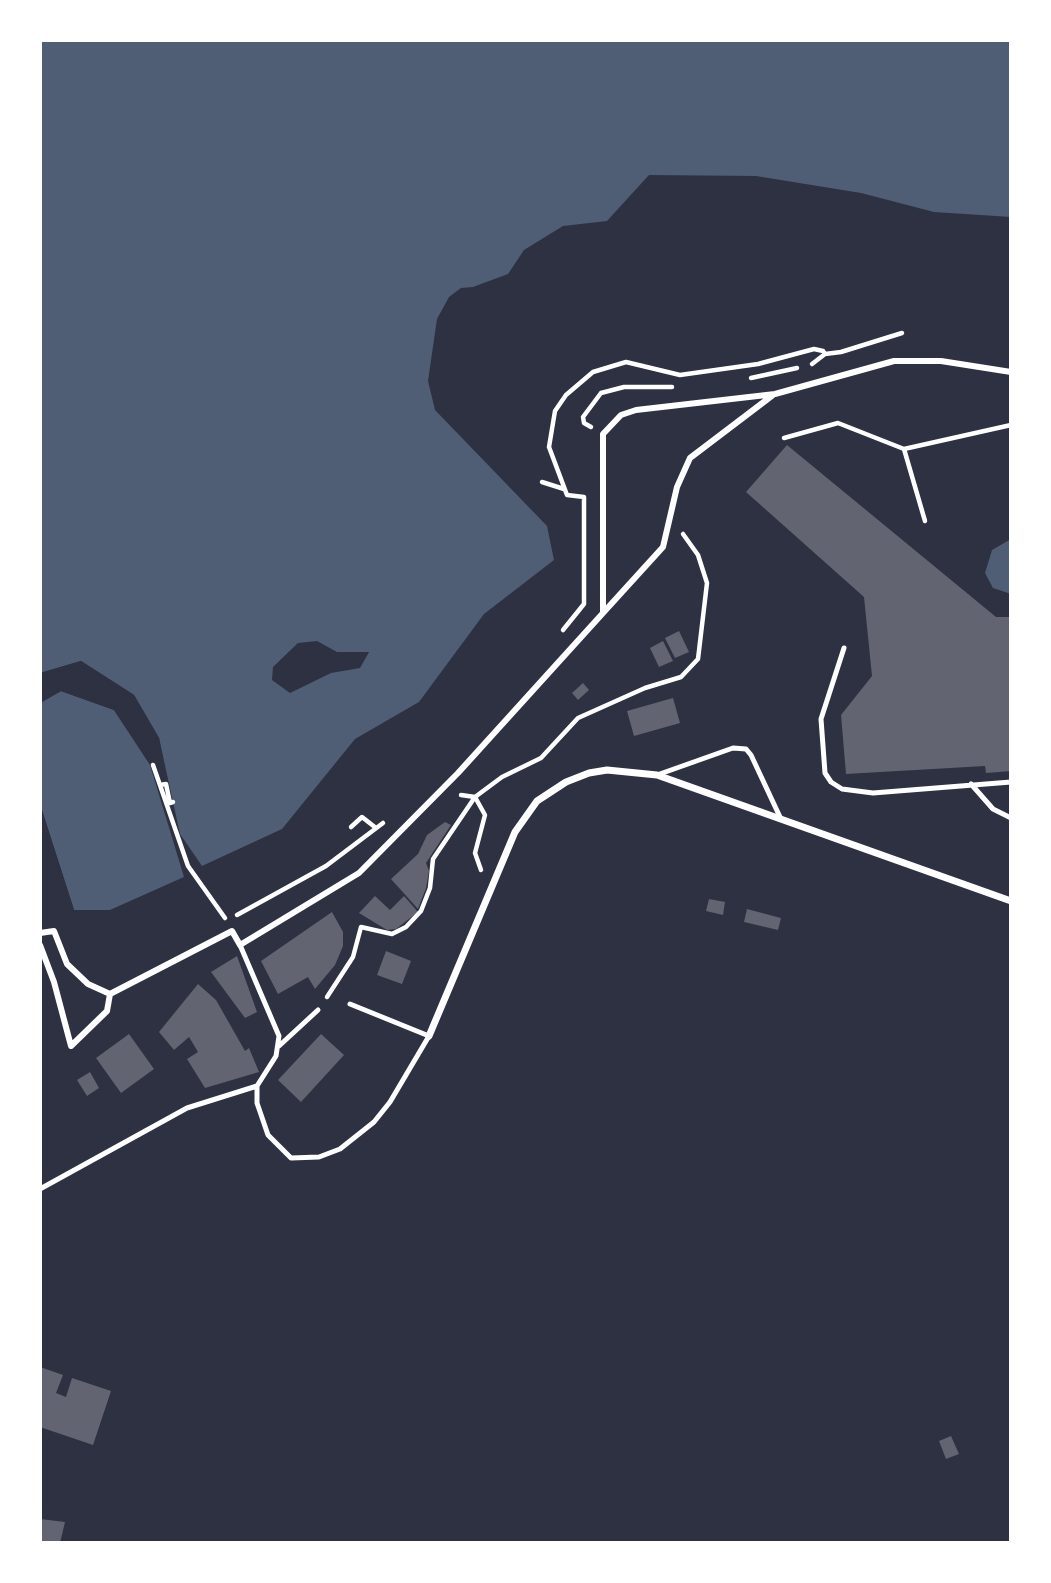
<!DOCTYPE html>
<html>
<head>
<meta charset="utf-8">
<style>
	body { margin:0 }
	#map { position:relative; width:1051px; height:1583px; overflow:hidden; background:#2d3142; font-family:"Exo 2",sans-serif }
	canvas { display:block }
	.frame { position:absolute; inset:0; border:42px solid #fff; pointer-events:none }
</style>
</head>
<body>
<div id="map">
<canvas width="1051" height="1583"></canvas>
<div class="frame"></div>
</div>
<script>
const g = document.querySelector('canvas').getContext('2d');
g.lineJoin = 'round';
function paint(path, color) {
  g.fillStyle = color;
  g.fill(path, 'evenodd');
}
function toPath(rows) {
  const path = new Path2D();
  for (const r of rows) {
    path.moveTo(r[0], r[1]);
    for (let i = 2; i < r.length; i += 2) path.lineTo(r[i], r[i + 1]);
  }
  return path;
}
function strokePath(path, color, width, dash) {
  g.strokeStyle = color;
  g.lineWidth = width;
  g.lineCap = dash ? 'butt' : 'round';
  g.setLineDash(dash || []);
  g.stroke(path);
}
const water = toPath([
	[40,40,1011,40,1011,217,934,212,861,193,756,176,649,175,607,221,563,226,524,250,508,274,473,287,461,288,449,297,437,319,428,381,435,410,547,526,554,560,484,614,419,702,355,739,282,829,202,866,180,834,159,738,134,695,81,661,40,673],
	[317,641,337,652,369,652,360,668,331,673,290,693,272,680,273,667,298,643],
	[1011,539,1011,594,993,588,985,573,992,550],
	[61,691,114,710,150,765,184,877,110,910,74,910,40,804,40,703]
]);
const pier = toPath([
	[81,661,134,695,159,738,163,758,160,758,156,739,131,697,81,665,40,676,40,673],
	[62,688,117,707,151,761,148,761,114,710,61,691,40,703,40,699],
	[40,804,74,910,73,914,40,816]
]);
const building = toPath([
	[787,445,996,617,1011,617,1011,771,986,773,985,766,846,774,841,715,872,676,864,597,746,492],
	[679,631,689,652,675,658,665,638],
	[663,641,673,661,659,667,650,648],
	[583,683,589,690,578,700,572,693],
	[673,698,680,723,634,736,627,711],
	[445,822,451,825,426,863,429,871,426,888,418,909,391,879,418,854,427,835],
	[375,896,390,910,404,896,418,912,396,929,387,930,359,913],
	[709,899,725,902,723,915,706,911],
	[747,909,781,918,778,930,744,922],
	[332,912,343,932,343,946,335,965,315,989,308,977,278,994,261,961],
	[386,951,411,961,402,984,377,975],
	[237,956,257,1012,245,1018,211,972],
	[198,984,216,1000,245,1051,249,1048,259,1072,205,1088,187,1059,198,1052,189,1037,174,1050,159,1032],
	[129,1034,154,1069,121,1093,96,1058],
	[321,1034,344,1055,301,1102,278,1080],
	[90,1072,99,1088,87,1096,77,1080],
	[40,1367,63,1375,56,1393,66,1397,72,1378,111,1391,93,1445,40,1427],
	[951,1436,959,1454,946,1459,939,1441],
	[40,1519,65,1522,60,1543,40,1543]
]);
const path = toPath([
	[812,364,825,354],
	[751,378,797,368],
	[591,427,584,423,583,417,601,393,624,387,672,387],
	[784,438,838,423,904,449],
	[542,482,564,489],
	[925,521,904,449,1011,425],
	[563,630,584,604,584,497,567,495,549,447,555,411,566,395,593,372,626,362,680,375,758,364,814,349,823,351,825,354,841,352,902,333],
	[153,765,188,866,225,918],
	[160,785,166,784,170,803,173,802],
	[461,795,475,797,485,815,475,853,481,870],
	[351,827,362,817,376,828],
	[237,915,326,866,383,823],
	[327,997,353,957,361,927,392,934,406,927,421,911,430,888,433,859,475,797,502,777,541,758,578,718,645,688,681,677,698,659,707,583,698,555,683,534]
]);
const service = toPath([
	[844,648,821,719,825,773,831,782,842,789,873,793,1011,782],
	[657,775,733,748,746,749,751,755,780,817],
	[971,784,993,809,1011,818],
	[240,945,279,1036,276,1056,257,1086,257,1103,268,1135,291,1158,319,1157,340,1149,374,1122,390,1102,429,1036,350,1004],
	[279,1046,318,1010],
	[40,1189,187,1108,257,1086]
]);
const pedestrian = toPath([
	[603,613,663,547,677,487,690,458,773,395],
	[40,933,54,931,67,964,88,984,110,994,232,931,240,945,359,873,458,773,603,613,603,434,621,415,636,410,775,394,894,361,941,361,1011,372],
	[40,945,54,982,71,1046,107,1011,110,994]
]);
const minor = toPath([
	[429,1036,515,832,537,801,566,782,589,773,607,770,657,775,1011,901]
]);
paint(water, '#4f5d75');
paint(pier, '#2d3142');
paint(building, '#626471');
strokePath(path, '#fff', 4.5);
strokePath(service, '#fff', 5);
strokePath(pedestrian, '#fff', 6);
strokePath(minor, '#fff', 7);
</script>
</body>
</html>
